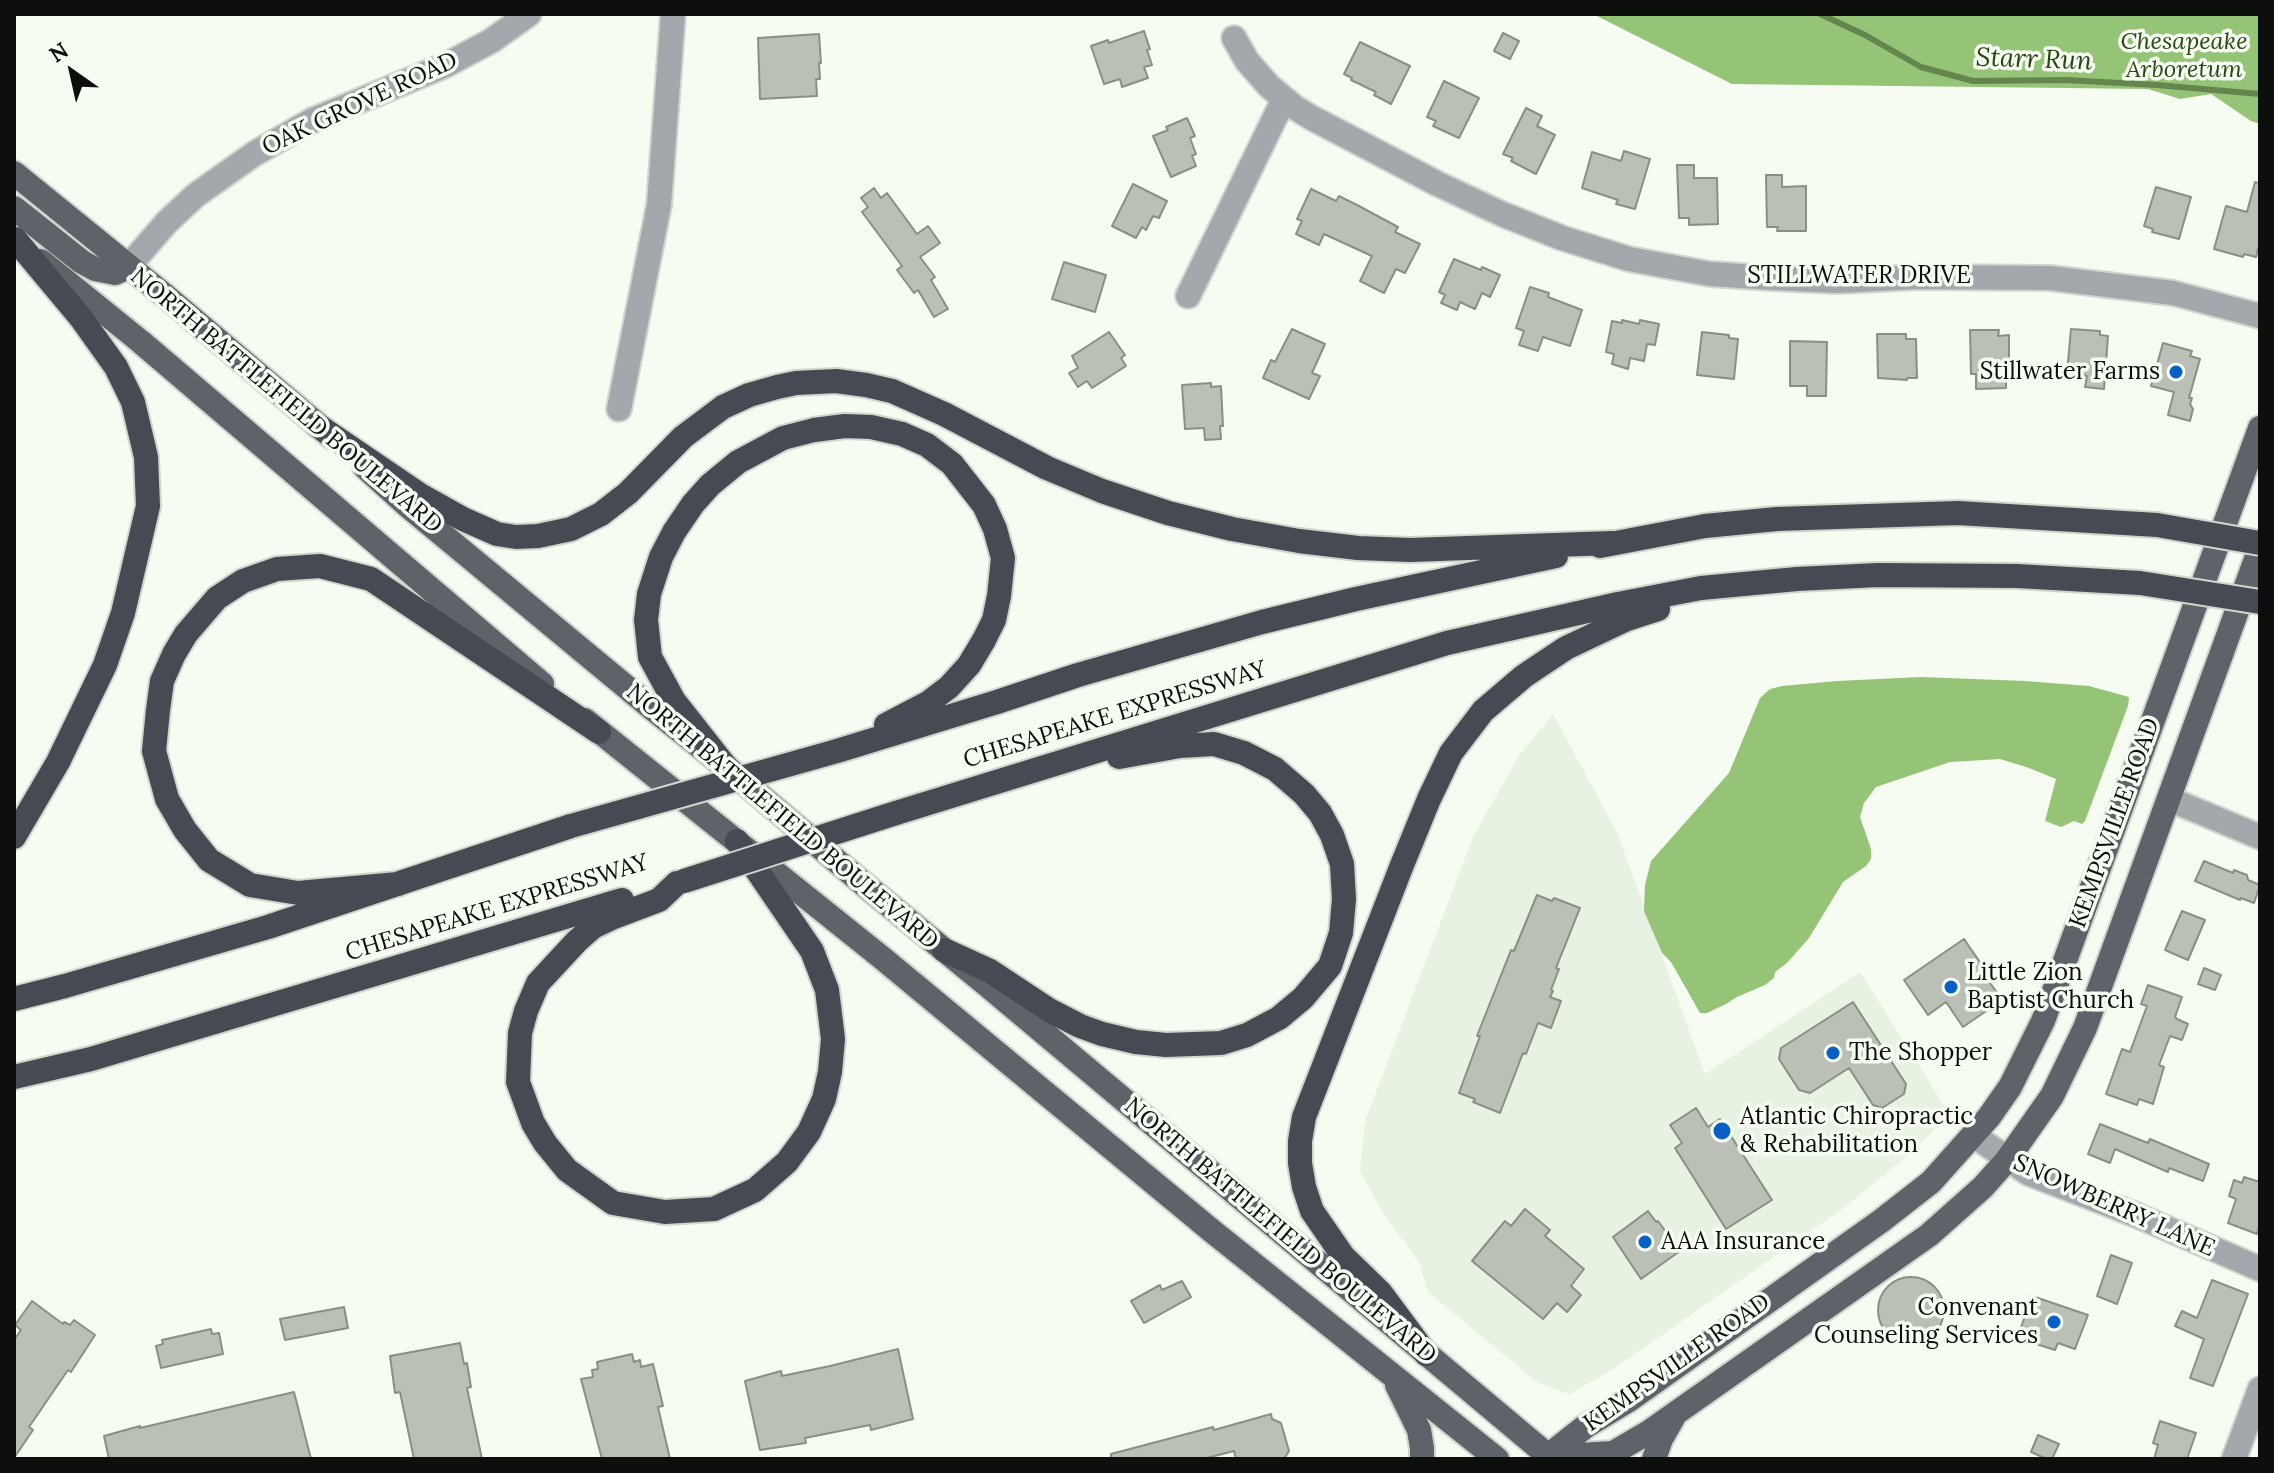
<!DOCTYPE html>
<html>
<head>
<meta charset="utf-8">
<style>
	body { margin:0 }
	#map { position:relative; width:2274px; height:1473px; overflow:hidden; background:#f6fcf2; font-family:Lora,serif }
	canvas { display:block }
	.frame { position:absolute; inset:0; border:16px solid #0d0f0c; pointer-events:none }
	.north { position:absolute; left:32px; top:32px; width:80px; height:80px; -webkit-text-stroke:6px #f6fcf2; paint-order:stroke; rotate:326deg; font-size:22px; font-weight:700; line-height:32px; text-align:center; color:#0d0f0c }
	.north::after { content:''; display:block; margin:auto; width:28px; height:36px; background:#0d0f0c; clip-path:polygon(50% 0,100% 100%,50% 72%,0 100%) }
</style>
</head>
<body>
<div id="map">
<canvas width="2274" height="1473"></canvas>
<div class="frame"></div>
<div class="north">N</div>
</div>
<script>
const g = document.querySelector('canvas').getContext('2d');
g.lineJoin = 'round';
function paint(path, color) {
  g.fillStyle = color;
  g.fill(path, 'evenodd');
}
function toPath(rows) {
  const path = new Path2D();
  for (const r of rows) {
    if (r.length === 3) {
      path.moveTo(r[0] + r[2], r[1]);
      path.arc(r[0], r[1], r[2], 0, 2 * Math.PI);
      continue;
    }
    path.moveTo(r[0], r[1]);
    for (let i = 2; i < r.length; i += 2) path.lineTo(r[i], r[i + 1]);
  }
  return path;
}
function strokePath(path, color, width, dash) {
  g.strokeStyle = color;
  g.lineWidth = width;
  g.lineCap = dash ? 'butt' : 'round';
  g.setLineDash(dash || []);
  g.stroke(path);
}
function write(font, color, halo, rows, align = 'center') {
  g.font = font + ' Lora,serif';
  g.lineWidth = 7;
  g.setLineDash([]);
  g.textBaseline = 'middle';
  g.strokeStyle = halo;
  g.fillStyle = color;
  for (const [text, x, y, turn = 0] of rows) {
    g.save();
    g.translate(x, y);
    g.rotate((+turn || 0) * Math.PI / 180);
    g.textAlign = isNaN(turn) ? turn : align;
    if (halo) g.strokeText(text, 0, 0);
    g.fillText(text, 0, 0);
    g.restore();
  }
}
const built = toPath([
	[1553,714,1617,832,1705,1074,1860,972,1949,1113,1916,1149,1845,1207,1615,1368,1570,1394,1538,1383,1428,1292,1419,1262,1383,1213,1360,1171,1365,1121,1473,837,1518,757]
]);
const forest = toPath([
	[1593,14,2260,14,2260,124,2251,121,2211,94,2180,99,2148,89,1732,84],
	[1921,677,2025,681,2089,686,2129,697,2128,706,2085,821,2082,824,2074,821,2061,827,2045,821,2056,779,2029,768,2000,759,1950,762,1876,787,1864,803,1860,817,1871,849,1871,859,1866,866,1843,882,1809,938,1787,963,1775,972,1774,978,1765,985,1737,997,1726,1004,1707,1013,1700,1013,1671,962,1662,953,1644,911,1645,885,1651,861,1729,773,1760,698,1770,689,1782,686,1837,681]
]);
const stream = toPath([
	[1820,14,1865,35,1921,67,1973,81,2066,80,2157,85,2260,94]
]);
const building = toPath([
	[1144,31,1150,49,1147,50,1152,65,1144,67,1148,78,1122,87,1120,79,1104,84,1091,46,1108,40,1109,43,1144,31],
	[1503,33,1519,41,1510,59,1494,51,1503,33],
	[819,34,821,63,819,63,820,79,816,79,817,96,760,99,758,38,819,34],
	[1360,42,1410,66,1391,104,1374,95,1376,92,1351,80,1352,78,1344,74,1360,42],
	[1444,81,1479,98,1459,138,1433,126,1436,121,1427,117,1444,81],
	[1526,108,1542,116,1537,126,1555,135,1536,174,1511,161,1513,158,1503,154,1526,108],
	[1187,118,1195,136,1190,138,1196,154,1192,156,1196,166,1171,177,1153,136,1168,130,1166,127,1187,118],
	[1624,151,1650,159,1635,209,1616,204,1618,200,1582,188,1592,152,1621,161,1624,151],
	[1677,165,1694,165,1694,178,1717,178,1718,224,1689,225,1689,218,1679,218,1677,165],
	[1766,175,1782,175,1782,187,1806,186,1806,231,1777,231,1778,227,1767,227,1766,175],
	[2255,182,2260,183,2260,242,2256,257,2244,254,2243,257,2214,249,2226,206,2247,212,2255,182],
	[1133,184,1167,201,1159,218,1153,216,1146,230,1142,227,1136,238,1112,226,1133,184],
	[2156,187,2191,197,2179,239,2152,232,2153,229,2144,226,2156,187],
	[874,188,881,198,887,193,917,234,928,226,940,243,920,257,935,277,931,280,948,309,934,317,918,290,914,293,897,270,902,266,862,212,868,207,861,198,874,188],
	[1311,189,1336,201,1339,196,1357,205,1398,227,1395,232,1420,244,1405,273,1396,269,1384,293,1360,281,1372,256,1324,234,1319,245,1296,234,1302,221,1297,219,1311,189],
	[1454,259,1481,270,1482,267,1500,275,1490,297,1482,293,1475,309,1460,302,1457,310,1441,303,1445,295,1439,292,1454,259],
	[1064,262,1106,275,1095,312,1052,299,1064,262],
	[1530,287,1549,293,1548,297,1582,310,1570,346,1543,337,1538,351,1519,345,1524,331,1516,328,1530,287],
	[1622,320,1639,324,1640,320,1659,324,1655,345,1647,344,1644,361,1630,358,1628,369,1612,364,1614,354,1606,352,1612,321,1622,323,1622,320],
	[1292,329,1325,344,1312,373,1320,376,1309,399,1263,378,1271,360,1275,362,1292,329],
	[2071,329,2100,331,2100,335,2108,336,2104,389,2085,387,2087,376,2067,373,2071,329],
	[1970,330,1999,330,1998,336,2009,335,2009,375,2006,375,2006,388,1976,389,1976,374,1971,374,1970,330],
	[1109,332,1125,355,1121,358,1126,366,1092,388,1087,381,1078,387,1069,373,1078,368,1072,356,1109,332],
	[1702,332,1729,335,1729,338,1738,339,1734,379,1697,375,1702,332],
	[1877,334,1906,334,1906,339,1916,339,1917,378,1907,378,1907,380,1878,378,1877,334],
	[1790,341,1827,342,1826,396,1807,396,1807,386,1790,386,1790,341],
	[2163,343,2192,351,2190,356,2200,359,2189,398,2192,398,2190,404,2193,409,2190,421,2168,415,2174,392,2151,386,2163,343],
	[1211,383,1211,387,1221,386,1223,426,1220,426,1221,439,1205,440,1204,428,1185,429,1182,385,1211,383],
	[2204,861,2233,873,2234,870,2247,875,2248,880,2260,885,2254,903,2241,898,2240,900,2195,881,2204,861],
	[1537,895,1552,901,1554,898,1580,908,1556,968,1559,969,1551,990,1553,991,1550,997,1561,1001,1551,1028,1538,1023,1526,1054,1523,1053,1500,1113,1473,1102,1475,1099,1459,1093,1480,1036,1477,1036,1511,950,1514,951,1537,895],
	[2182,911,2205,920,2188,960,2165,950,2182,911],
	[1964,939,1984,968,1981,970,1998,994,1990,999,1995,1005,1963,1027,1946,1002,1928,1015,1904,980,1964,939],
	[2204,968,2221,975,2215,990,2198,984,2204,968],
	[2148,985,2182,997,2175,1017,2177,1019,2188,1024,2182,1040,2170,1036,2159,1065,2164,1067,2153,1104,2139,1099,2137,1105,2106,1094,2122,1049,2130,1052,2147,1006,2141,1004,2148,985],
	[1853,1002,1906,1084,1904,1094,1882,1108,1873,1105,1849,1068,1810,1093,1799,1090,1779,1059,1781,1048,1853,1002],
	[1696,1108,1708,1127,1720,1119,1772,1200,1726,1229,1675,1148,1682,1143,1670,1125,1696,1108],
	[2100,1124,2148,1143,2150,1139,2209,1164,2203,1181,2169,1168,2168,1172,2115,1149,2110,1163,2088,1154,2100,1124],
	[2244,1177,2260,1182,2260,1224,2257,1234,2228,1223,2236,1199,2229,1196,2234,1180,2242,1183,2244,1177],
	[1525,1209,1550,1230,1545,1236,1584,1269,1571,1286,1581,1295,1567,1312,1557,1303,1543,1319,1472,1261,1505,1221,1511,1226,1525,1209],
	[1648,1211,1656,1222,1658,1221,1680,1251,1641,1279,1613,1237,1648,1211],
	[2111,1255,2132,1263,2117,1304,2097,1296,2111,1255],
	[1911,1310,33],
	[2212,1280,2248,1294,2213,1386,2190,1378,2204,1339,2175,1326,2182,1311,2197,1318,2212,1280],
	[1182,1281,1191,1297,1144,1323,1131,1301,1160,1285,1162,1290,1182,1281],
	[2032,1296,2088,1315,2075,1349,2058,1343,2055,1350,2036,1344,2039,1336,2020,1330,2032,1296],
	[32,1301,63,1324,64,1322,70,1325,74,1320,95,1335,71,1372,68,1370,29,1427,33,1430,14,1458,14,1340,21,1330,15,1325,32,1301],
	[344,1307,348,1328,285,1340,280,1319,344,1307],
	[211,1329,212,1334,219,1333,223,1354,161,1368,156,1346,163,1344,162,1340,211,1329],
	[460,1343,464,1364,467,1363,471,1387,467,1388,482,1459,414,1459,400,1392,395,1393,390,1356,460,1343],
	[898,1349,913,1419,871,1430,870,1425,805,1438,806,1443,760,1450,745,1381,781,1371,782,1376,830,1366,898,1349],
	[632,1354,634,1362,640,1360,641,1367,653,1364,663,1406,658,1407,670,1459,602,1459,581,1379,593,1377,592,1370,598,1369,597,1362,632,1354],
	[294,1392,311,1459,109,1459,104,1436,140,1426,140,1428,294,1392],
	[1271,1414,1272,1419,1281,1423,1289,1451,1284,1459,1236,1459,1234,1451,1203,1459,1111,1459,1111,1454,1213,1427,1214,1430,1271,1414],
	[2160,1421,2196,1433,2187,1459,2154,1459,2158,1445,2153,1443,2160,1421],
	[2038,1435,2059,1444,2052,1459,2047,1459,2031,1452,2038,1435]
]);
const minor = toPath([
	[1234,38,1247,61,1269,86,1294,107,1312,118,1438,184,1502,214,1562,238,1629,259,1710,274,1772,278,1838,281,1918,277,2050,278,2173,293,2260,316],
	[128,267,167,222,196,195,254,154,313,120,446,65,491,41,529,14],
	[1188,296,1284,99],
	[619,409,659,205,673,14],
	[2169,799,2260,837],
	[1973,1135,2028,1173,2136,1215,2260,1269],
	[2234,1459,2260,1389]
]);
const major = toPath([
	[14,173,168,298,332,437],
	[14,208,82,262,95,269,115,273,128,267],
	[41,261,141,342,542,684],
	[365,467,408,506,648,705,726,767,866,886,987,985,1552,1459],
	[585,720,881,957,1212,1231,1497,1459],
	[1397,1385,1419,1430,1422,1448,1422,1459],
	[1548,1456,1586,1426,1629,1400,1881,1221,1931,1182,1989,1117,2010,1087,2043,1021,2260,428],
	[1544,1457,1613,1453,1649,1432,1929,1235,1983,1187,2007,1160,2052,1096,2085,1028,2260,548],
	[1654,1459,1661,1439,1673,1418]
]);
const highway = toPath([
	[317,425,420,495,463,519,497,534,516,537,538,536,571,529,601,514,628,493,683,437,723,407,749,395,777,387,796,383,836,381,866,385,892,391,944,414,1047,468,1102,491,1168,513,1232,529,1299,541,1358,548,1410,550,1612,543],
	[1600,546,1705,526,1777,519,1958,513,2157,525],
	[837,751,997,702,1078,675,1262,622,1356,599,1556,556],
	[726,767,674,701,650,657,646,620,649,594,661,557,674,532,693,504,710,485,738,462,783,438,814,430,845,426,871,427,902,434,927,445,952,464,984,505,995,529,1003,558,999,596,994,620,984,640,969,665,949,687,928,703,886,725],
	[896,813,1447,643,1618,604,1701,588,1797,579,1878,575,2017,576,2140,583],
	[14,837,58,762,105,665,123,613,148,506,146,457,133,402,116,367,81,318,15,239],
	[677,883,659,900,614,917,593,927,577,941,538,983,526,1011,520,1033,518,1082,533,1123,545,1143,567,1170,613,1203,665,1212,714,1209,755,1190,787,1162,809,1132,824,1099,830,1072,833,1039,827,990,812,951,737,841],
	[398,884,298,893,250,885,209,860,185,830,167,799,154,751,158,710,162,681,174,654,186,634,217,598,243,581,277,569,320,566,371,579,599,732],
	[944,950,990,971,1049,1010,1080,1026,1102,1034,1136,1042,1166,1045,1221,1043,1247,1035,1279,1018,1303,998,1330,966,1341,933,1344,899,1342,864,1332,835,1320,813,1304,794,1275,769,1244,753,1214,744,1180,746,1119,757],
	[14,999,65,986,268,927,571,826],
	[14,1077,91,1059,622,900],
	[1426,1354,1380,1292,1343,1256,1312,1211,1304,1187,1300,1163,1300,1141,1304,1117,1402,865,1429,799,1451,753,1483,711,1524,676,1566,648,1627,619,1658,609]
]);
const highwayBridge = toPath([
	[2157,525,2260,543],
	[2140,583,2260,602],
	[571,826,837,751],
	[684,881,896,813]
]);
const markers = [
	[2176,372,8,"#085fc8"],
	[1951,987,8,"#085fc8"],
	[1833,1053,8,"#085fc8"],
	[1722,1131,10,"#085fc8"],
	[1645,1242,8,"#085fc8"],
	[2054,1322,8,"#085fc8"]
];
const parkNames = [
	["Chesapeake",2184,42],
	["Arboretum",2184,70]
];
const streetNames = [
	["OAK GROVE ROAD",360,104,-25],
	["STILLWATER DRIVE",1859,276],
	["NORTH BATTLEFIELD BOULEVARD",286,401,40],
	["CHESAPEAKE EXPRESSWAY",1115,715,-17],
	["NORTH BATTLEFIELD BOULEVARD",782,817,40],
	["KEMPSVILLE ROAD",2115,823,-70],
	["CHESAPEAKE EXPRESSWAY",497,908,-17],
	["SNOWBERRY LANE",2114,1206,24],
	["NORTH BATTLEFIELD BOULEVARD",1280,1231,40],
	["KEMPSVILLE ROAD",1677,1363,-35]
];
const poiNames = [
	["Stillwater Farms",2160,372,"right"],
	["Little Zion",1967,973],
	["Baptist Church",1967,1001],
	["The Shopper",1849,1053],
	["Atlantic Chiropractic",1740,1117],
	["& Rehabilitation",1740,1145],
	["AAA Insurance",1661,1242],
	["Convenant",2038,1308,"right"],
	["Counseling Services",2038,1336,"right"]
];
const waterNames = [
	["Starr Run",2034,60,2]
];
paint(built, '#e8f2e2');
paint(forest, '#95c477');
strokePath(stream, '#64854e', 6);
paint(building, '#bbc0b7');
strokePath(building, '#8a8f86', 2);
strokePath(minor, '#d1d6cd', 28);
strokePath(major, '#d1d6cd', 28);
strokePath(highway, '#d1d6cd', 28);
strokePath(minor, '#a4a7ab', 24);
strokePath(major, '#5e636a', 24);
strokePath(highway, '#464b53', 24);
strokePath(highwayBridge, '#d1d6cd', 28, []);
strokePath(highwayBridge, '#464b53', 24);
for (const [x, y, r, color] of markers) {
  const dot = new Path2D();
  dot.arc(x, y, r, 0, 2 * Math.PI);
  g.fillStyle = color;
  g.fill(dot);
  strokePath(dot, '#f6fcf2', 3);
}
write('italic 24px', '#2b4913', '#f6fcf2', parkNames);
write('24px', '#0d0f0c', '#f6fcf2', streetNames);
write('24px', '#0d0f0c', '#f6fcf2', poiNames, 'left');
write('italic 26px', '#27450e', '#f6fcf2', waterNames);
</script>
</body>
</html>
